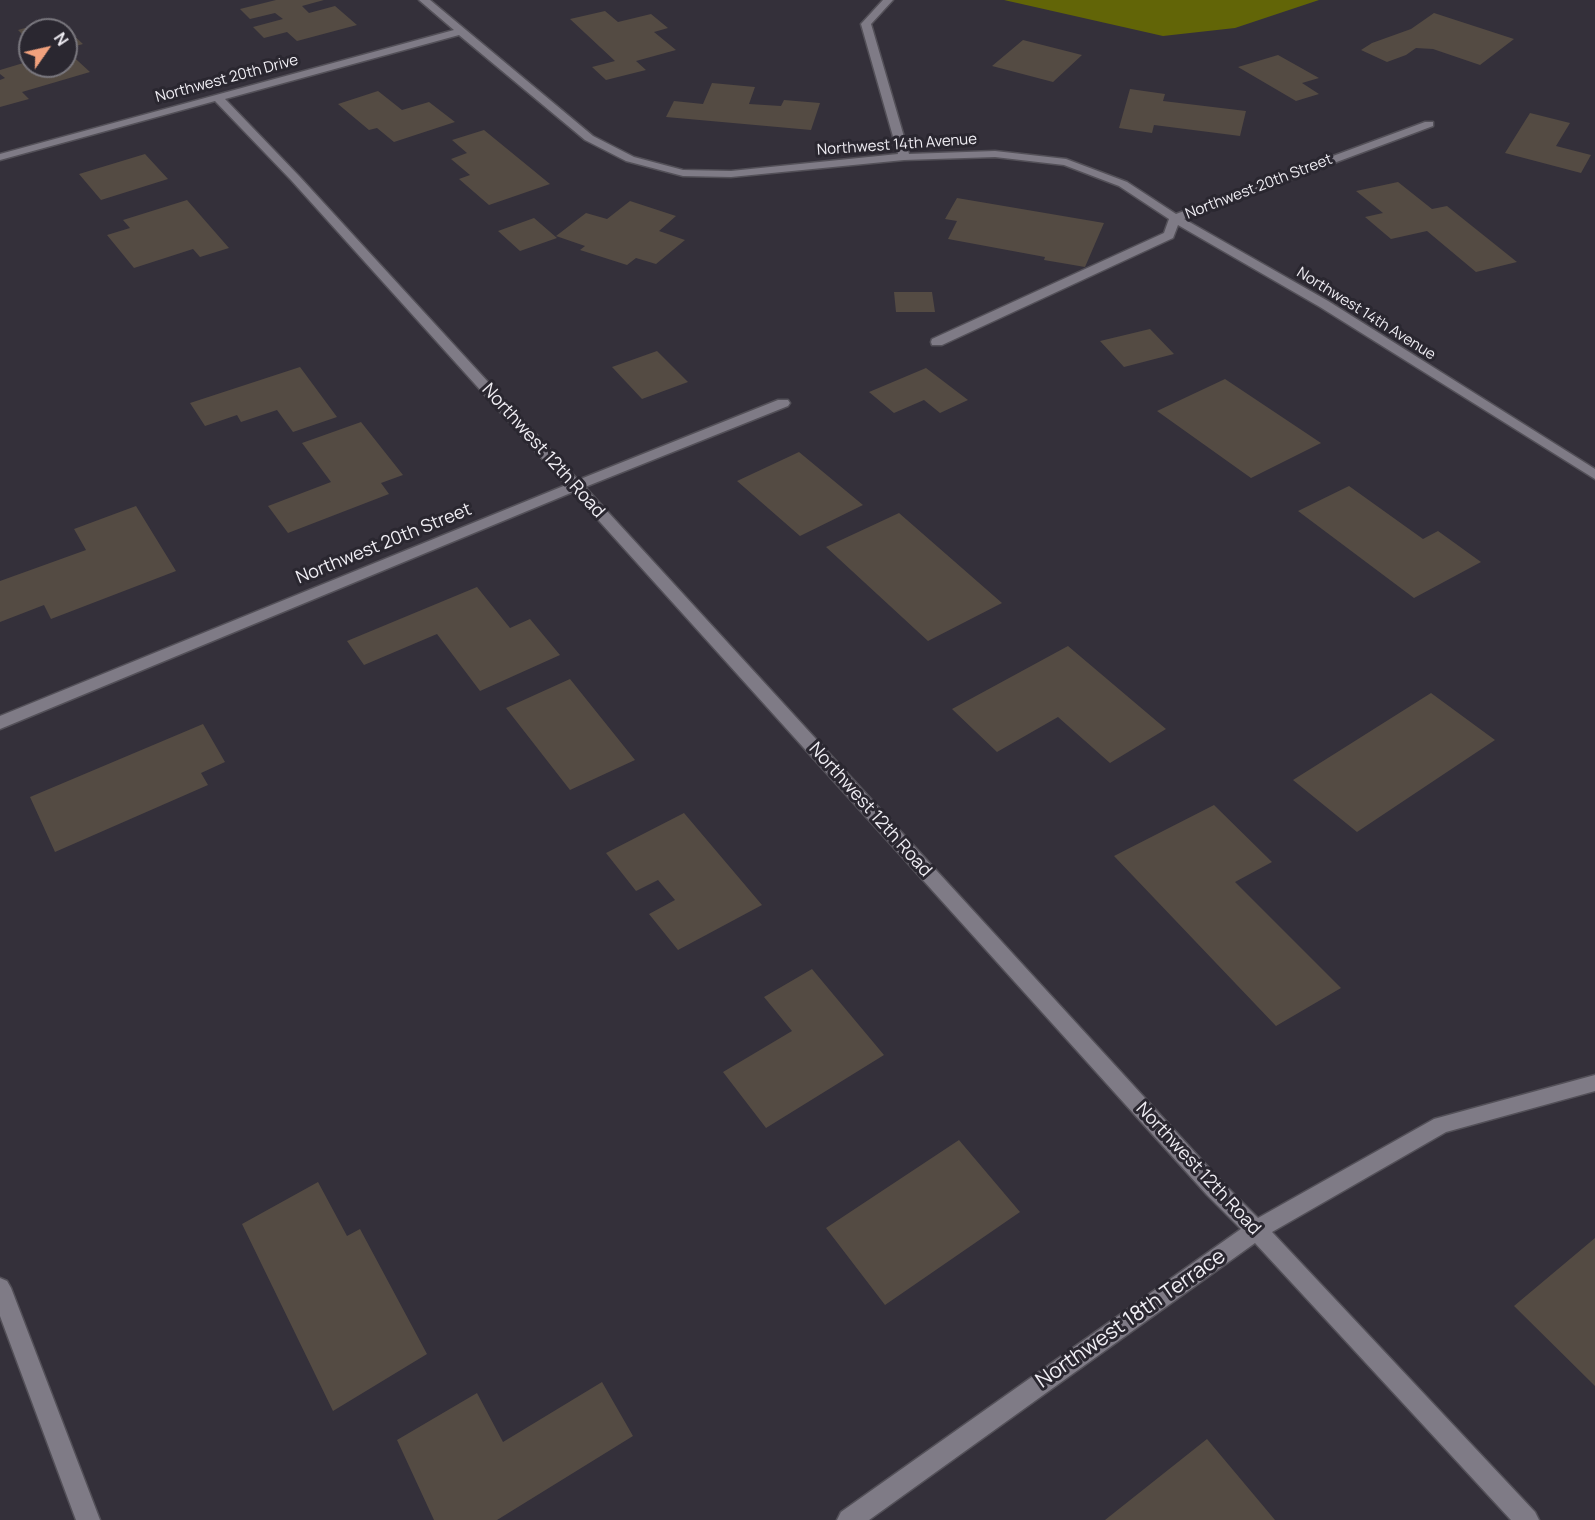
<!DOCTYPE html>
<html>
<head>
<meta charset="utf-8">
<style>
	body { margin:0 }
	#map { position:relative; width:1595px; height:1520px; overflow:hidden; background:#34303a; font-family:Manrope,sans-serif }
	canvas { display:block }
	.north { position:absolute; left:18px; top:18px; width:60px; height:60px; box-sizing:border-box; background:#2a2730; border:2px solid #79777e; border-radius:50%; rotate:56deg; font-size:16px; font-weight:700; line-height:24px; text-align:center; color:#f0eef4 }
	.north::after { content:''; display:block; margin:auto; width:21px; height:27px; background:#f1a17d; clip-path:polygon(50% 0,100% 100%,50% 72%,0 100%) }
</style>
</head>
<body>
<div id="map">
<canvas width="1595" height="1520"></canvas>
<div class="north">N</div>
</div>
<script>
const g = document.querySelector('canvas').getContext('2d');
g.lineJoin = 'round';
function paint(path, color) {
  g.fillStyle = color;
  g.fill(path, 'evenodd');
}
function toPath(rows) {
  const path = new Path2D();
  for (const r of rows) {
    path.moveTo(r[0], r[1]);
    for (let i = 2; i < r.length; i += 2) path.lineTo(r[i], r[i + 1]);
  }
  return path;
}
function strokePath(path, color, width, dash) {
  g.strokeStyle = color;
  g.lineWidth = width;
  g.lineCap = dash ? 'butt' : 'round';
  g.setLineDash(dash || []);
  g.stroke(path);
}
function write(font, color, halo, rows, align = 'center') {
  g.font = font + ' Manrope,sans-serif';
  g.lineWidth = 6;
  g.setLineDash([]);
  g.textBaseline = 'middle';
  g.strokeStyle = halo;
  g.fillStyle = color;
  for (const [text, x, y, turn = 0] of rows) {
    g.save();
    g.translate(x, y);
    g.rotate((+turn || 0) * Math.PI / 180);
    g.textAlign = isNaN(turn) ? turn : align;
    if (halo) g.strokeText(text, 0, 0);
    g.fillText(text, 0, 0);
    g.restore();
  }
}
const forest = toPath([
	[1004,0,1319,0,1235,28,1163,36]
]);
const building = toPath([
	[276,0,324,0,302,6,309,13,335,6,357,25,297,41,287,32,264,38,253,27,283,19,275,13,250,19,240,9],
	[605,11,618,22,651,14,668,28,654,32,676,50,636,61,646,70,606,80,592,67,615,61,570,19],
	[1434,13,1514,39,1480,65,1433,49,1416,48,1406,55,1387,62,1361,50,1372,43,1411,29],
	[56,19,83,44,66,49,66,30,30,30,30,42,18,30],
	[1023,40,1082,55,1053,82,992,66],
	[66,50,90,72,22,92,29,99,0,107,0,80,5,78,0,74,0,70,30,61,30,66,66,66],
	[1278,55,1319,78,1302,83,1319,94,1296,101,1238,67],
	[712,83,755,87,749,104,781,106,784,100,820,103,811,130,666,117,674,101,703,104],
	[1130,89,1165,94,1163,101,1246,111,1240,136,1154,125,1152,133,1119,128],
	[378,91,402,110,429,102,455,122,394,142,377,128,369,130,338,104],
	[1530,113,1570,123,1556,146,1591,155,1581,173,1505,153],
	[484,130,550,184,489,205,459,179,470,175,451,159,467,153,452,140],
	[145,154,168,179,101,200,79,174],
	[1398,182,1432,209,1447,206,1517,262,1476,272,1427,231,1391,239,1365,217,1383,213,1356,191],
	[957,198,1104,223,1085,267,1044,260,1045,257,948,239,957,221,945,219],
	[187,200,229,248,200,257,193,249,134,268,107,235,130,228,123,220],
	[630,201,676,216,659,231,685,240,656,264,636,258,627,265,580,250,585,246,556,236,586,213,607,219],
	[534,218,557,238,520,251,498,231],
	[894,292,932,292,935,312,896,312],
	[1150,329,1174,354,1124,367,1100,341],
	[657,351,688,382,642,399,612,367],
	[300,367,337,417,293,432,277,410,241,422,237,415,205,426,190,403],
	[926,368,968,400,940,413,924,400,894,413,869,392],
	[1225,379,1321,443,1251,478,1157,411],
	[361,422,403,475,381,483,389,494,288,533,268,506,331,482,302,443],
	[799,452,863,505,800,536,737,481],
	[1349,486,1423,539,1438,531,1481,562,1414,598,1298,511],
	[136,506,176,571,51,619,44,605,0,622,0,581,86,550,74,529],
	[899,513,1002,603,928,641,826,547],
	[477,587,510,628,530,619,560,655,480,691,437,634,364,665,347,641],
	[1068,646,1166,729,1110,763,1058,717,997,752,952,709],
	[570,679,635,760,570,790,506,708],
	[1431,693,1495,740,1357,832,1293,780],
	[203,724,225,762,201,773,208,785,55,852,30,797],
	[1214,805,1272,862,1235,882,1341,988,1276,1026,1114,856],
	[684,813,762,905,678,950,649,914,675,900,658,880,636,891,606,853],
	[812,969,884,1055,766,1128,723,1072,792,1031,764,997],
	[959,1140,1020,1212,885,1305,826,1228],
	[318,1182,347,1236,360,1229,427,1354,333,1411,242,1224],
	[1595,1238,1595,1386,1514,1306],
	[602,1382,633,1436,497,1520,434,1520,397,1440,477,1393,503,1442],
	[1207,1439,1275,1520,1105,1520]
]);
const minor = toPath([
	[419,0,430,0,593,136,634,157,683,170,731,171,898,154,861,24,883,0,893,0,871,24,909,154,995,151,1066,159,1127,182,1176,214,1425,122,1433,122,1433,126,1184,219,1328,301,1595,469,1595,479,1320,307,1178,225,1173,238,942,345,932,345,931,342,932,339,1164,233,1169,219,1119,186,1064,165,995,157,904,160,731,177,683,176,626,161,585,140,459,35,225,99,299,176,578,480,778,400,788,400,790,403,788,406,585,487,1221,1181,1258,1218,1434,1119,1595,1075,1595,1091,1446,1132,1272,1232,1535,1512,1539,1520,1511,1520,1255,1243,869,1520,837,1520,841,1512,1241,1229,1207,1195,573,492,0,729,0,716,566,485,291,180,215,101,0,160,0,154,454,30,419,0],
	[0,1278,7,1281,11,1288,100,1520,76,1520,0,1316,0,1278]
]);
const farStreetnames = [
	["Northwest 20th Drive",227,79,-15],
	["Northwest 14th Avenue",897,145,-4],
	["Northwest 20th Street",1259,187,-21],
	["Northwest 14th Avenue",1366,314,32]
];
const streetNames = [
	["Northwest 12th Road",543,451,48],
	["Northwest 20th Street",384,544,-22],
	["Northwest 12th Road",870,810,48],
	["Northwest 12th Road",1198,1169,47]
];
const nearStreetnames = [
	["Northwest 18th Terrace",1131,1319,-35]
];
paint(forest, '#626507');
paint(building, '#544b43');
strokePath(minor, '#535058', 3);
paint(minor, '#7f7b86');
write('15px', '#f0eef4', '#2a2730', farStreetnames);
write('18px', '#f0eef4', '#2a2730', streetNames);
write('21px', '#f0eef4', '#2a2730', nearStreetnames);
</script>
</body>
</html>
